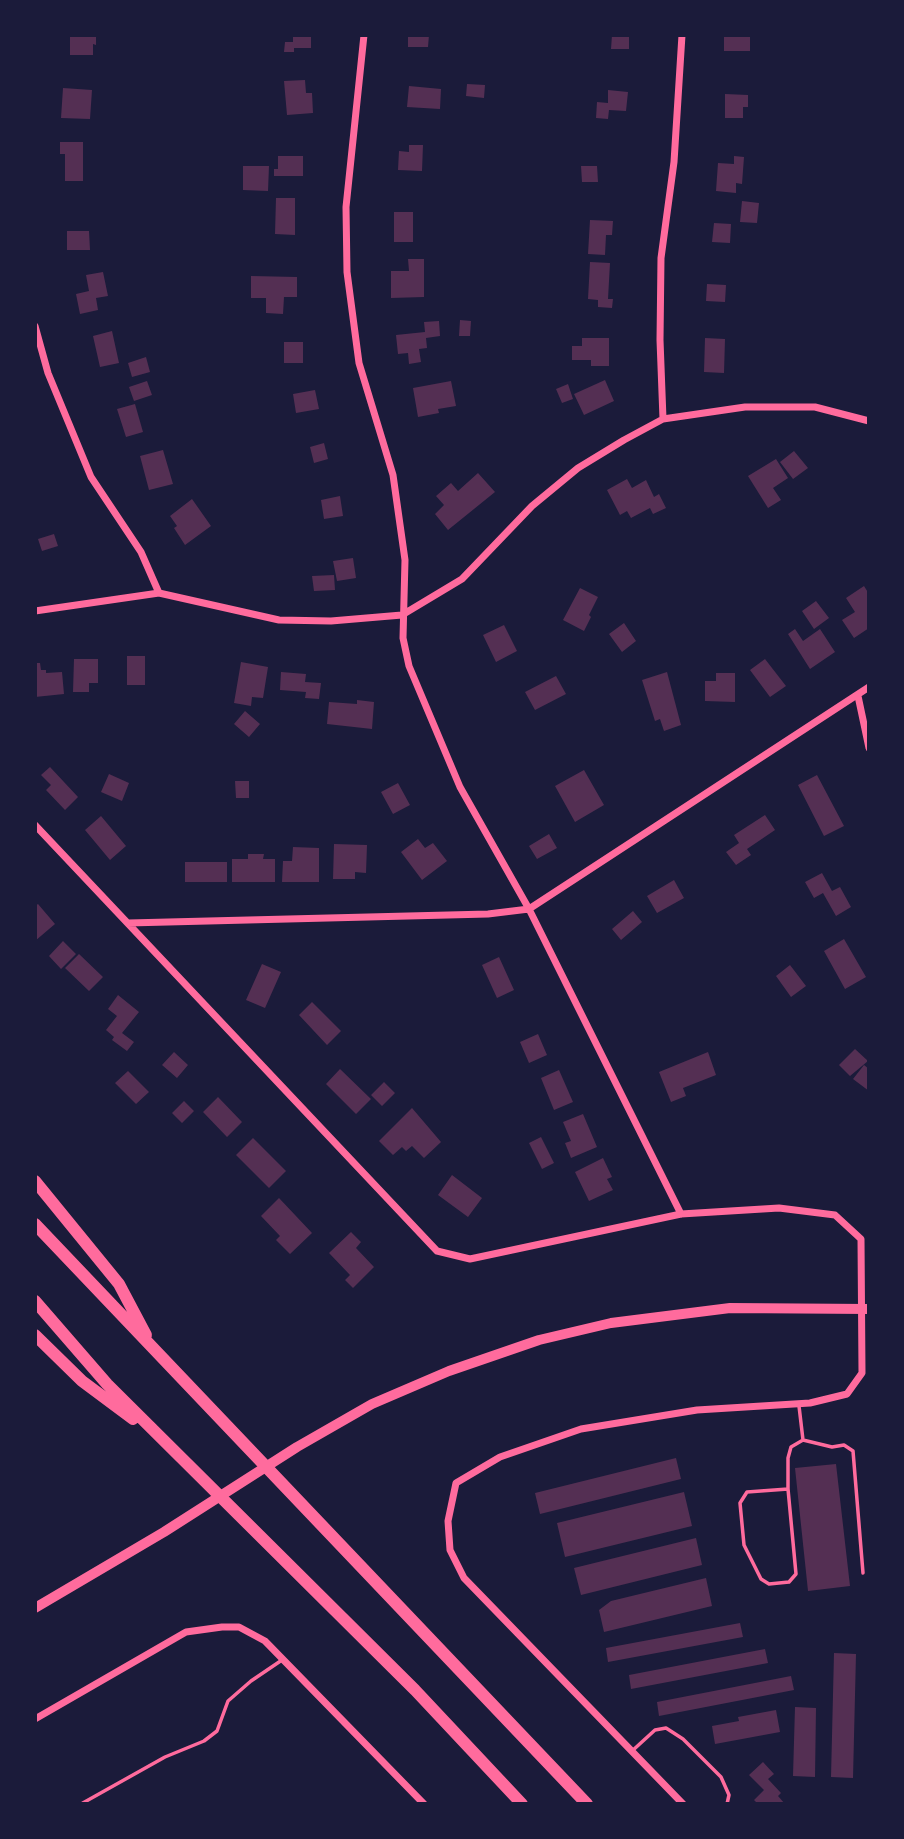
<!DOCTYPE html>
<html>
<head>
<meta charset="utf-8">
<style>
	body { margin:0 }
	#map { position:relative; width:904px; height:1839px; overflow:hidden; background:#1b1b3a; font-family:"Noto Sans",sans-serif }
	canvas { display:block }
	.frame { position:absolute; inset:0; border:37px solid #1b1b3a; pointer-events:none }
</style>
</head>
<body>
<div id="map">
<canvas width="904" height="1839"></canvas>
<div class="frame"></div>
</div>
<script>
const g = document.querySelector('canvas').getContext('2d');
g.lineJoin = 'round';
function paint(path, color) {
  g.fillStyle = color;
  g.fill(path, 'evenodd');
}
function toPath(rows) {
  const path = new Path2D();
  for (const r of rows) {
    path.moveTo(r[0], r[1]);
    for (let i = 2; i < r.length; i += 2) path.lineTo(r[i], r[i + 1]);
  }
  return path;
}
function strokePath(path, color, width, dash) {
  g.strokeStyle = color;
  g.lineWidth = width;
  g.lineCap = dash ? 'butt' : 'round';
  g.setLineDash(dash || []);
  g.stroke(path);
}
const building = toPath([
	[70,35,96,35,96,45,93,44,93,55,70,55],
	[293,35,311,35,311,48,294,48,294,52,284,52,285,42,293,42],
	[408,35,429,35,428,47,408,47],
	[612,35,629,35,629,49,611,49],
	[724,36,750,36,750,51,724,51],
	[305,80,306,93,312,93,313,113,287,115,284,81],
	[467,84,485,85,484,98,466,96],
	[409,86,441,89,440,109,407,107],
	[63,88,92,90,90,119,61,118],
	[608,90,628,92,626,111,609,110,608,119,596,118,597,102,608,103],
	[725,94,748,95,748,107,743,107,743,118,725,118],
	[60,142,83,142,83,181,65,181,65,154,60,154],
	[409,145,423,145,422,171,398,170,399,151,409,152],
	[278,156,303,156,303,176,274,176,274,169,278,169],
	[734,156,744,157,742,184,736,183,736,193,716,191,718,163,734,164],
	[243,166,269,166,268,191,243,190],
	[581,166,597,166,598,182,582,182],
	[276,198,295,198,295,235,275,234],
	[742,201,759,203,757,223,740,222],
	[394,212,413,212,413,242,394,242],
	[590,220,613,221,612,235,606,235,605,255,588,254],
	[714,223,731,224,730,243,712,242],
	[67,231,89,231,90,250,67,250],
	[408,259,424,259,424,297,391,298,391,271,409,271],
	[590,262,610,263,608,299,613,299,612,308,598,307,598,300,588,299],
	[103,272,108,296,96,298,98,310,80,314,76,294,89,291,86,275],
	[251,276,297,277,297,297,284,297,283,314,266,313,266,298,251,298],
	[707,284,726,285,725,302,706,301],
	[460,320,471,321,470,336,459,336],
	[439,321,440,336,426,338,427,348,419,349,421,362,409,364,408,353,398,354,396,335,425,332,424,322],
	[112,331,119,363,100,367,93,336],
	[582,338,609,338,609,366,591,366,591,360,572,360,572,346,582,346],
	[705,338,725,339,724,373,704,372],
	[284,342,303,342,303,363,284,363],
	[146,357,150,372,132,377,128,363],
	[605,380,614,401,584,415,574,394],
	[147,381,152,395,134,401,129,387],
	[451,381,456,406,438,409,439,413,418,417,413,388],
	[568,384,573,399,562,403,556,389],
	[315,390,319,409,296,413,293,394],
	[135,404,143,432,126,437,117,409],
	[324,443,328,459,314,463,310,447],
	[163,450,173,484,149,490,140,456],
	[794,451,808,468,793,479,780,462],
	[776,459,788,478,773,488,781,500,768,508,748,476],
	[478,473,495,492,448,530,435,514,444,505,436,496,451,483,458,491],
	[627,479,632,488,646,480,654,497,659,494,666,508,653,514,650,508,631,518,627,511,620,515,607,490],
	[340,496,343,516,324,519,321,500],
	[192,499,211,526,185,545,174,528,177,526,170,516],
	[54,534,58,546,42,551,38,539],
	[353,558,356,578,337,581,333,561],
	[334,575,335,590,314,591,312,576],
	[864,586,869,594,869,628,854,638,842,620,855,612,846,598],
	[580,588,598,597,589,615,591,617,584,631,563,620],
	[816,601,829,618,814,629,802,611],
	[624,623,636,641,622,652,609,634],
	[504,625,517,651,496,662,483,635],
	[795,629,803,641,820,629,835,652,810,669,788,634],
	[127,656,145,656,145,685,127,685],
	[74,659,98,659,98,683,89,683,89,692,73,692],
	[765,659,786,686,770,697,750,670],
	[241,662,268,667,263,698,252,697,251,706,234,703],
	[35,663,40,663,41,670,46,670,46,673,62,672,64,694,35,697],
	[281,672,306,674,305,682,321,683,319,699,305,698,306,692,280,690],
	[667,672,681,725,664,731,660,719,655,721,642,680],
	[716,673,735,673,735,702,705,701,705,681,716,681],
	[556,676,566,694,535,710,525,692],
	[357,700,374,702,372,729,327,724,329,702,357,704],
	[245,711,260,724,249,737,234,724],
	[50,767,78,797,65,810,46,790,51,785,41,775],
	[584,770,604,805,575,822,555,786],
	[109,774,129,783,122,801,101,792],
	[817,775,844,826,824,836,798,785],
	[235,781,249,781,249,798,236,798],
	[398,783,410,805,393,814,381,792],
	[765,815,775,830,747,849,751,855,736,865,726,852,739,843,734,835],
	[101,816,126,846,110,860,85,830],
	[549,834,557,848,537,859,529,846],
	[418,839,425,848,433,843,447,861,422,880,401,852],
	[334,844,367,845,366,873,355,872,355,879,333,879],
	[293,847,319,848,319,882,282,882,283,861,292,861],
	[248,854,264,854,263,859,275,859,275,882,232,882,232,859,248,859],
	[185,862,227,862,227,882,185,882],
	[822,873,832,891,840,887,851,907,836,916,823,893,814,898,805,882],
	[674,880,684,898,657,913,647,896],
	[38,904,55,924,35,941,35,906],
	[633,911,642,922,621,940,612,929],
	[844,939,866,977,845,989,824,951],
	[63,941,76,954,61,969,49,956],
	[79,954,103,977,89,991,65,968],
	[499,957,514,990,497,998,482,965],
	[262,964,281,972,265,1008,246,1000],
	[790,965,806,986,791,997,776,976],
	[118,995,139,1012,122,1033,134,1042,127,1051,112,1040,114,1037,106,1030,117,1016,108,1009],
	[312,1002,341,1031,327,1045,299,1015],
	[538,1034,547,1055,529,1063,520,1042],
	[855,1049,868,1061,850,1076,839,1065],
	[174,1052,188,1065,177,1078,162,1065],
	[708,1052,716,1075,683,1088,686,1096,671,1102,659,1072],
	[864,1065,869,1069,869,1091,853,1079],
	[340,1069,371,1099,356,1114,326,1084],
	[559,1070,573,1102,554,1110,541,1078],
	[128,1071,149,1092,136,1104,115,1083],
	[384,1082,395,1093,382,1106,371,1095],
	[218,1097,242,1122,227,1137,203,1112],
	[184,1101,194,1111,182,1123,172,1113],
	[412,1108,441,1142,424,1158,412,1146,406,1151,402,1147,393,1155,379,1141],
	[583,1114,597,1147,571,1158,565,1143,571,1141,563,1122],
	[541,1137,554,1163,542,1169,529,1143],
	[253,1138,286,1171,269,1188,236,1155],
	[603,1158,612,1177,607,1179,613,1190,589,1201,575,1172],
	[452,1175,482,1198,468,1217,438,1195],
	[279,1198,312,1233,290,1254,276,1240,280,1236,261,1216],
	[351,1232,361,1242,356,1248,374,1267,353,1288,345,1280,350,1275,329,1253],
	[676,1458,681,1479,540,1514,535,1493],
	[836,1464,850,1586,808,1591,795,1468],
	[684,1492,692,1526,565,1557,557,1523],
	[696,1538,702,1565,581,1595,574,1568],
	[706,1578,712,1606,604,1632,599,1610,611,1601],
	[740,1623,743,1637,608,1662,606,1648],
	[765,1649,768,1663,631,1689,629,1675],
	[834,1653,856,1654,853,1778,831,1777],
	[791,1676,794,1690,659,1716,657,1702],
	[795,1707,816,1708,815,1777,793,1776],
	[776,1710,780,1732,715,1744,712,1726,739,1721,738,1717],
	[763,1762,774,1774,768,1779,781,1793,778,1796,785,1804,758,1804,754,1800,764,1790,749,1775]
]);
const service = toPath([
	[803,1440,832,1447,844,1445,853,1451,863,1573],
	[788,1489,747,1492,740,1503,744,1545,761,1579,769,1584,789,1582,796,1574,788,1489,788,1458,791,1447,803,1440,799,1406],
	[632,1751,655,1730,666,1728,683,1739,721,1777,729,1795,727,1804],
	[81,1804,165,1757,204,1741,217,1731,228,1701,251,1681,282,1660]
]);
const minor = toPath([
	[364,35,346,207,347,272,359,363,393,475,405,560,403,638,409,666,460,787,529,909,681,1214],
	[35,326,48,373,91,477,141,552,159,593],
	[663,419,660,340,661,258,674,162,682,35],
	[35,611,159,593,279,620,331,621,402,615,462,579,532,506,578,468,624,440,663,419,745,407,815,407,869,421],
	[858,696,869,748],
	[35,825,437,1251,470,1259,681,1214,779,1208,835,1215,861,1239,862,1373,847,1394,810,1403,697,1410,581,1429,500,1457,456,1483,448,1521,450,1550,464,1578,683,1804],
	[128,923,488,914,529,909,869,687],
	[35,1719,186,1632,222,1627,239,1627,265,1641,424,1804]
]);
const secondary = toPath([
	[35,1608,164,1532,297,1447,372,1404,449,1371,539,1340,611,1323,730,1308,869,1309]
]);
const motorway = toPath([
	[35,1181,119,1284,146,1335],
	[35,1224,587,1804],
	[35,1301,107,1384,415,1690,522,1804],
	[35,1335,82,1381,133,1419]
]);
paint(building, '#542f53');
strokePath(service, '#ff6b9d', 3.5);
strokePath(minor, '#ff6b9d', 7);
strokePath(secondary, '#ff6b9d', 10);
strokePath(motorway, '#ff6b9d', 12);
</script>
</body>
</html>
